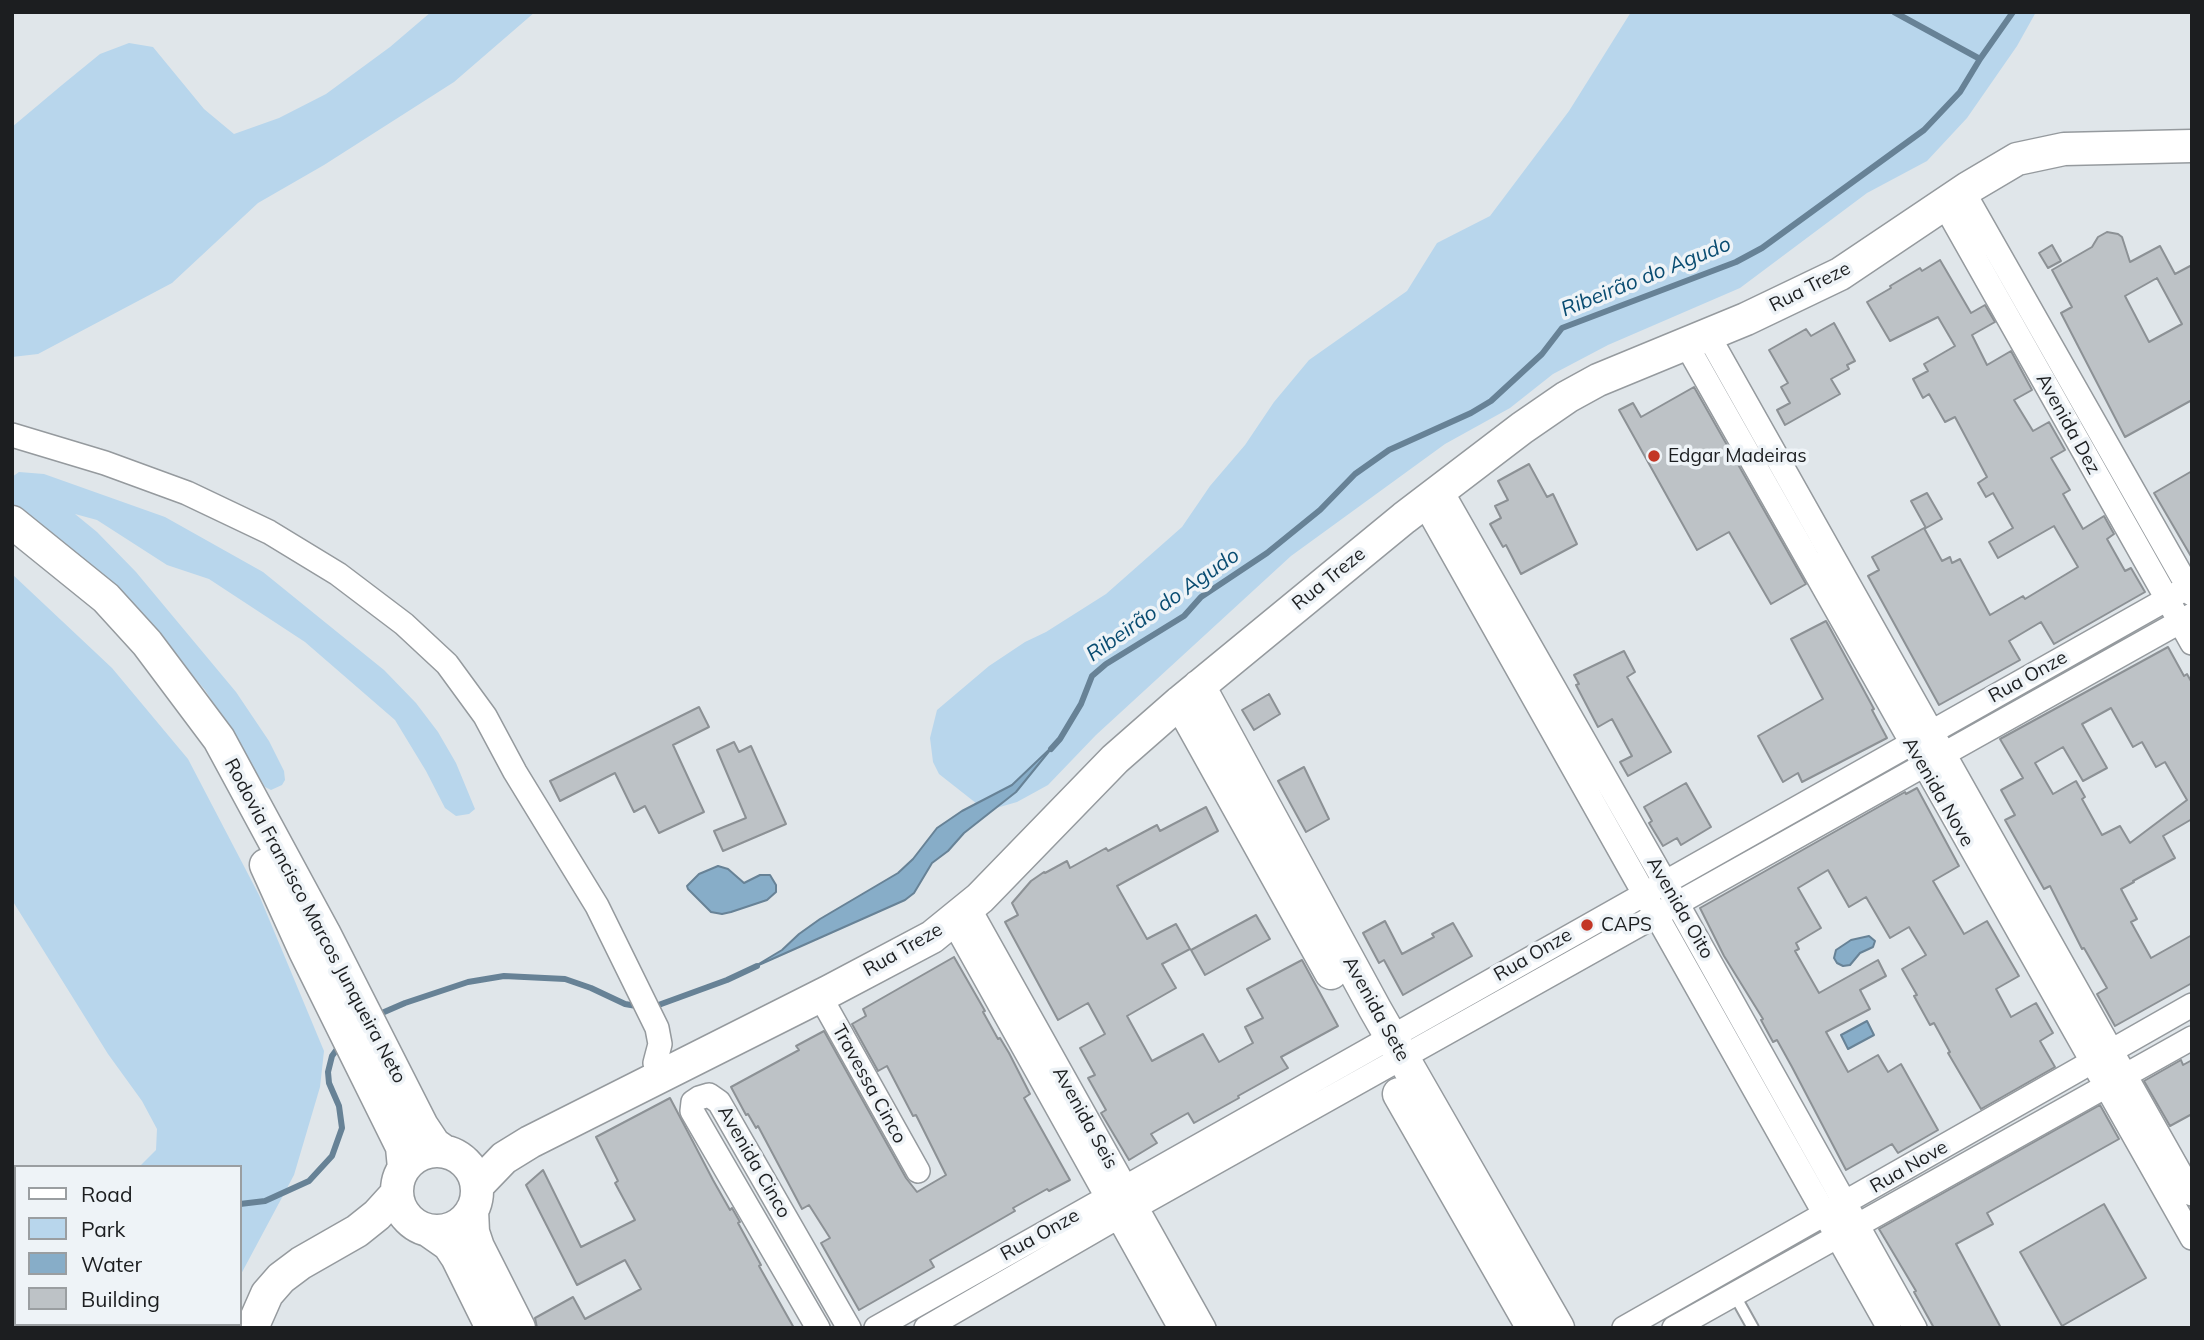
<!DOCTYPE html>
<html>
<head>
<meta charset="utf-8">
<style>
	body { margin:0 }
	#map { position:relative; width:2204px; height:1340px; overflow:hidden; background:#e0e6ea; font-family:Mulish,sans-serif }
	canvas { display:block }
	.frame { position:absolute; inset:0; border:14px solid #1c1e20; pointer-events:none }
	.legend { position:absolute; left:14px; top:1165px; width:228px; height:161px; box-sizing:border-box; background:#eef3f7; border:2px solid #9a9ea1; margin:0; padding:9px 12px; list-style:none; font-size:21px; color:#1c1e20 }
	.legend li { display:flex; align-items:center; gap:14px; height:35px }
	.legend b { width:35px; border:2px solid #9a9ea1 }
</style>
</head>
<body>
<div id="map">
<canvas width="2204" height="1340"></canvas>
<div class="frame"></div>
<ul class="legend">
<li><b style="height:9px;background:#fff"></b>Road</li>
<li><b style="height:19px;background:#b8d6ec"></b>Park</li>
<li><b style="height:19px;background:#87adc8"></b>Water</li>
<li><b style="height:19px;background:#bdc2c6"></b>Building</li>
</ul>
</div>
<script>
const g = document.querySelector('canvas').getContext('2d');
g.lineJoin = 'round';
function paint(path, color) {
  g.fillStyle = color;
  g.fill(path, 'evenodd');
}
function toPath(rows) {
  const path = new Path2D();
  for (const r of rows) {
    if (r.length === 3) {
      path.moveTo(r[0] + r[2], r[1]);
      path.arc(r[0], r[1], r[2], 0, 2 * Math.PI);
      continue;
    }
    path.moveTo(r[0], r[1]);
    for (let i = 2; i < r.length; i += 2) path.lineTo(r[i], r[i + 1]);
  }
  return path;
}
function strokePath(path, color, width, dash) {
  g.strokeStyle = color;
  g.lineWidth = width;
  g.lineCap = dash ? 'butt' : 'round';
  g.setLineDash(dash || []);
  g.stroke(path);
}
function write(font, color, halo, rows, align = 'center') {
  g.font = font + ' Mulish,sans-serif';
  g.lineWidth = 7;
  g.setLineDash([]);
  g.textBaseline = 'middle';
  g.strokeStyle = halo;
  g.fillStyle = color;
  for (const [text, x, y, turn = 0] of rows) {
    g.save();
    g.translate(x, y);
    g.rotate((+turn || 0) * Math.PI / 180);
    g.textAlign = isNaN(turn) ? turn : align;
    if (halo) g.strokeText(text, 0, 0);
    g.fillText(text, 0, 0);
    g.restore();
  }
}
const green = toPath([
	[431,12,535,12,454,82,324,165,258,203,172,283,38,354,12,357,12,127,62,85,100,54,129,43,153,47,204,109,234,134,279,118,326,94,390,47],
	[1631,12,2036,12,2017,46,1967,118,1927,161,1867,193,1740,288,1608,345,1553,374,1510,408,1445,444,1291,556,1096,735,1048,785,1017,802,986,811,939,774,933,762,930,738,937,710,989,666,1025,642,1046,632,1106,594,1182,527,1210,486,1245,445,1274,402,1309,360,1407,291,1437,243,1490,216,1569,111],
	[19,472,44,474,165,517,263,572,384,670,416,703,438,732,456,763,475,809,469,814,456,816,445,808,426,771,395,720,305,642,209,579,167,565,97,520,75,514,97,532,136,572,236,692,269,741,284,771,285,780,282,785,271,790,265,787,205,690,146,621,12,504,12,477],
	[12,574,112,668,188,759,259,895,324,1051,320,1087,294,1175,240,1276,240,1167,139,1167,156,1150,157,1129,142,1101,108,1054,12,900],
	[16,1184,16,1324,217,1324,216,1328,12,1328,12,1185]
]);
const water = toPath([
	[1055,744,1016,792,964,833,948,851,932,863,914,893,905,900,752,968,782,950,799,934,820,919,898,873,913,859,937,828,962,811,1012,785,1055,744],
	[718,866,728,869,744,883,760,875,770,875,776,885,776,892,767,900,731,912,722,914,711,912,688,889,687,886,699,874,718,866],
	[1869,936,1875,941,1873,947,1860,953,1850,965,1843,966,1837,963,1834,958,1836,950,1851,940,1869,936],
	[1867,1021,1874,1035,1848,1049,1841,1035,1867,1021]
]);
const stream = toPath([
	[1894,12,1980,59],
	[1051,749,1060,739,1081,704,1092,676,1106,664,1184,616,1201,597,1267,553,1320,510,1355,474,1389,450,1471,413,1491,401,1542,354,1562,328,1736,262,1762,248,1924,130,1960,92,1980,59,2013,12],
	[653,1007,727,980,757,966],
	[375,1016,405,1003,468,982,504,976,565,979,591,988,625,1004,642,1007],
	[240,1204,265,1201,309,1181,332,1156,342,1128,339,1106,329,1083,328,1072,332,1056,340,1045],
	[12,1222,16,1221]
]);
const building = toPath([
	[2107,232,2118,234,2122,237,2130,262,2160,246,2175,274,2192,265,2192,400,2125,437,2061,313,2072,307,2052,270,2092,247,2098,237,2107,232],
	[2157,278,2182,324,2149,342,2125,296,2157,278],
	[2052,245,2061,261,2048,268,2039,253,2052,245],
	[1940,260,1971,313,1985,305,1995,322,1972,335,1987,365,2011,351,2032,390,2014,400,2033,431,2049,422,2065,450,2051,458,2070,490,2063,494,2083,529,2104,516,2114,534,2107,539,2125,571,2131,568,2145,592,2054,644,2041,622,2009,641,2020,660,1939,705,1868,576,1879,570,1872,557,1924,528,1942,561,1950,557,1952,563,1960,559,1990,615,2023,596,2025,599,2078,567,2054,526,1998,558,1989,542,2013,528,1993,493,1986,497,1978,483,1987,477,1955,417,1945,422,1929,394,1923,398,1913,379,1928,371,1924,364,1955,346,1938,317,1890,341,1867,302,1891,288,1890,286,1920,268,1922,271,1940,260],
	[1834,323,1855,361,1847,365,1849,369,1831,379,1840,394,1785,425,1777,410,1790,403,1781,387,1788,383,1769,350,1806,329,1811,336,1834,323],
	[1694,387,1806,584,1771,604,1729,532,1697,550,1619,410,1633,403,1641,417,1694,387],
	[1529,464,1547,497,1553,494,1577,544,1521,574,1506,545,1503,547,1490,524,1501,518,1495,506,1508,500,1498,481,1529,464],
	[2192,471,2192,558,2154,493,2192,471],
	[1927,493,1942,519,1926,528,1911,501,1927,493],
	[1826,621,1874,709,1872,710,1887,738,1802,782,1798,773,1783,782,1758,736,1823,699,1791,639,1826,621],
	[2168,647,2184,676,2187,674,2192,683,2192,819,2163,836,2175,858,2133,881,2134,882,2121,889,2137,919,2131,922,2151,958,2192,935,2192,983,2115,1026,2097,994,2107,988,2084,948,2082,949,2050,886,2044,889,2005,820,2015,815,2001,790,2023,778,2000,739,2168,647],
	[2111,708,2133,747,2142,742,2156,767,2165,762,2187,800,2130,843,2120,826,2102,835,2082,799,2085,797,2076,781,2053,794,2035,763,2063,747,2083,781,2107,768,2082,724,2111,708],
	[1624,651,1635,672,1627,677,1671,752,1628,776,1620,762,1632,756,1612,719,1598,727,1576,685,1579,684,1574,675,1624,651],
	[1269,694,1280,714,1254,730,1242,710,1269,694],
	[699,707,709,727,673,745,704,812,659,833,645,806,634,812,615,773,560,801,550,781,699,707],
	[734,742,739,752,751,746,786,824,723,851,714,831,746,818,717,750,734,742],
	[1304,767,1329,819,1306,832,1278,781,1304,767],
	[1686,783,1711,827,1681,845,1677,838,1663,846,1649,823,1652,821,1644,807,1686,783],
	[1917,788,1959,866,1933,881,1964,934,1987,921,2019,976,1996,989,2011,1017,2036,1003,2053,1033,2040,1041,2055,1067,1981,1109,1948,1053,1950,1052,1934,1023,1930,1025,1914,996,1917,995,1902,969,1926,955,1909,927,1890,938,1866,897,1849,907,1828,870,1798,888,1821,928,1796,943,1799,949,1795,951,1819,993,1878,960,1886,976,1860,990,1870,1009,1826,1032,1848,1072,1878,1055,1888,1072,1901,1064,1938,1130,1898,1153,1892,1144,1846,1170,1792,1067,1777,1040,1773,1042,1761,1020,1763,1019,1724,956,1700,908,1905,792,1906,794,1917,788],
	[1206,807,1218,831,1117,886,1147,939,1176,924,1190,949,1162,964,1176,988,1127,1016,1152,1061,1203,1034,1219,1062,1253,1043,1245,1027,1263,1018,1247,989,1302,960,1338,1026,1281,1057,1288,1068,1238,1096,1239,1098,1194,1123,1188,1113,1151,1134,1157,1143,1129,1160,1101,1113,1106,1110,1088,1078,1095,1075,1080,1048,1105,1034,1088,1003,1058,1020,1005,922,1018,915,1012,903,1031,881,1044,872,1045,873,1067,861,1070,868,1106,848,1108,851,1157,825,1160,831,1206,807],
	[1256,915,1270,939,1205,975,1191,950,1256,915],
	[1385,921,1402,954,1434,937,1432,934,1453,923,1472,956,1403,995,1384,960,1379,963,1363,933,1385,921],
	[954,957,985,1011,983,1012,998,1039,1000,1038,1009,1053,1030,1094,1024,1098,1070,1180,1049,1191,1047,1189,1013,1208,1015,1211,930,1260,934,1267,859,1310,821,1243,830,1238,809,1205,802,1209,758,1126,756,1128,748,1114,746,1115,731,1087,799,1050,796,1046,824,1031,906,1178,917,1192,946,1175,916,1115,913,1116,887,1066,878,1071,852,1024,866,1016,863,1009,954,957],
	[2181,1060,2183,1065,2192,1060,2192,1114,2170,1126,2144,1081,2181,1060],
	[670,1098,713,1180,730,1210,732,1208,740,1222,738,1223,761,1265,759,1266,794,1328,537,1328,535,1318,573,1297,585,1319,641,1289,625,1260,577,1285,526,1185,543,1170,581,1247,635,1220,615,1183,618,1181,596,1137,670,1098],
	[2100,1105,2119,1139,1987,1213,1993,1224,1956,1244,2001,1328,1934,1328,1914,1292,1916,1291,1879,1229,2100,1105],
	[2104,1204,2146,1278,2062,1326,2020,1252,2104,1204]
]);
const lane = toPath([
	[1734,1294,1753,1328]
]);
const street = toPath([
	[1963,191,2192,594],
	[1944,204,2192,643],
	[1708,335,2192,1194],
	[1686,344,2192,1238],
	[12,435,105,463,187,493,269,532,338,574,404,624,447,664,485,716,515,772,597,906,657,1028,660,1044,655,1063,659,1077],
	[1441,490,1678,905,1915,1328],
	[1424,503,1889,1328],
	[969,908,1204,1328],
	[953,921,1180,1328],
	[820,996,918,1171],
	[818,1328,696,1118,692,1111,693,1102,699,1098,709,1095,719,1102,849,1328],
	[876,1328,2192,585],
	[926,1328,1118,1217,2192,615],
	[1624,1328,2192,1005],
	[1674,1328,2192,1038]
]);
const secondary = toPath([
	[12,522,106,598,147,643,219,739,324,933,422,1126,434,1144,444,1151],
	[1199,686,1375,1009,1558,1328],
	[1180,702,1331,973],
	[266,865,305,951,402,1147,404,1168],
	[1399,1094,1533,1328],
	[437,1191,40],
	[478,1185,504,1158,530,1142,830,991,932,937,980,898,1115,759,1180,702,1404,518,1522,428,1567,397,1598,380,1746,319,1840,274,1968,188,2017,159,2064,149,2192,146],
	[472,1210,473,1232,478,1247,519,1328],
	[429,1231,449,1245,457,1257,492,1328],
	[252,1328,267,1294,281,1278,301,1263,357,1231,377,1215,397,1193]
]);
const markers = [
	[1654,456,7,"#c33625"],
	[1587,925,7,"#c33625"]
];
const streetNames = [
	["Rua Treze",1810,287,-27],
	["Avenida Dez",2068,424,61],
	["Rua Treze",1329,579,-39],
	["Rua Onze",2028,677,-29],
	["Avenida Nove",1938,792,60],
	["Avenida Oito",1680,908,60],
	["Rodovia Francisco Marcos Junqueira Neto",315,921,62],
	["Rua Treze",903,950,-30],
	["Rua Onze",1533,955,-30],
	["Avenida Sete",1376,1009,61],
	["Travessa Cinco",869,1084,61],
	["Avenida Seis",1085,1118,61],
	["Avenida Cinco",754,1162,60],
	["Rua Nove",1909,1167,-30],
	["Rua Onze",1040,1235,-29]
];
const poiNames = [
	["Edgar Madeiras",1668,456],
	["CAPS",1601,925]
];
const waterNames = [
	["Ribeirão do Agudo",1646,277,-22],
	["Ribeirão do Agudo",1163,605,-35]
];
paint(green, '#b8d6ec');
paint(water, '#87adc8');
strokePath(water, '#678296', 2);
strokePath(stream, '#678296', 6);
paint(building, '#bdc2c6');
strokePath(building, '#8c9195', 2);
strokePath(lane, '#959a9e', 14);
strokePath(street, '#959a9e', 26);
strokePath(secondary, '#959a9e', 35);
strokePath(lane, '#fff', 10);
strokePath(street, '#fff', 23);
strokePath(secondary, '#fff', 32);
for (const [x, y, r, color] of markers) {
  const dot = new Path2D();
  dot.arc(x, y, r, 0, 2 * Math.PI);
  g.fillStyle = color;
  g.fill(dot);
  strokePath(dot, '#eef3f7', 2.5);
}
write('19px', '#1c1e20', '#eef3f7', streetNames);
write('19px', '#1c1e20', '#eef3f7', poiNames, 'left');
write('italic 21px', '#094c71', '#eef3f7', waterNames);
</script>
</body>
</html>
